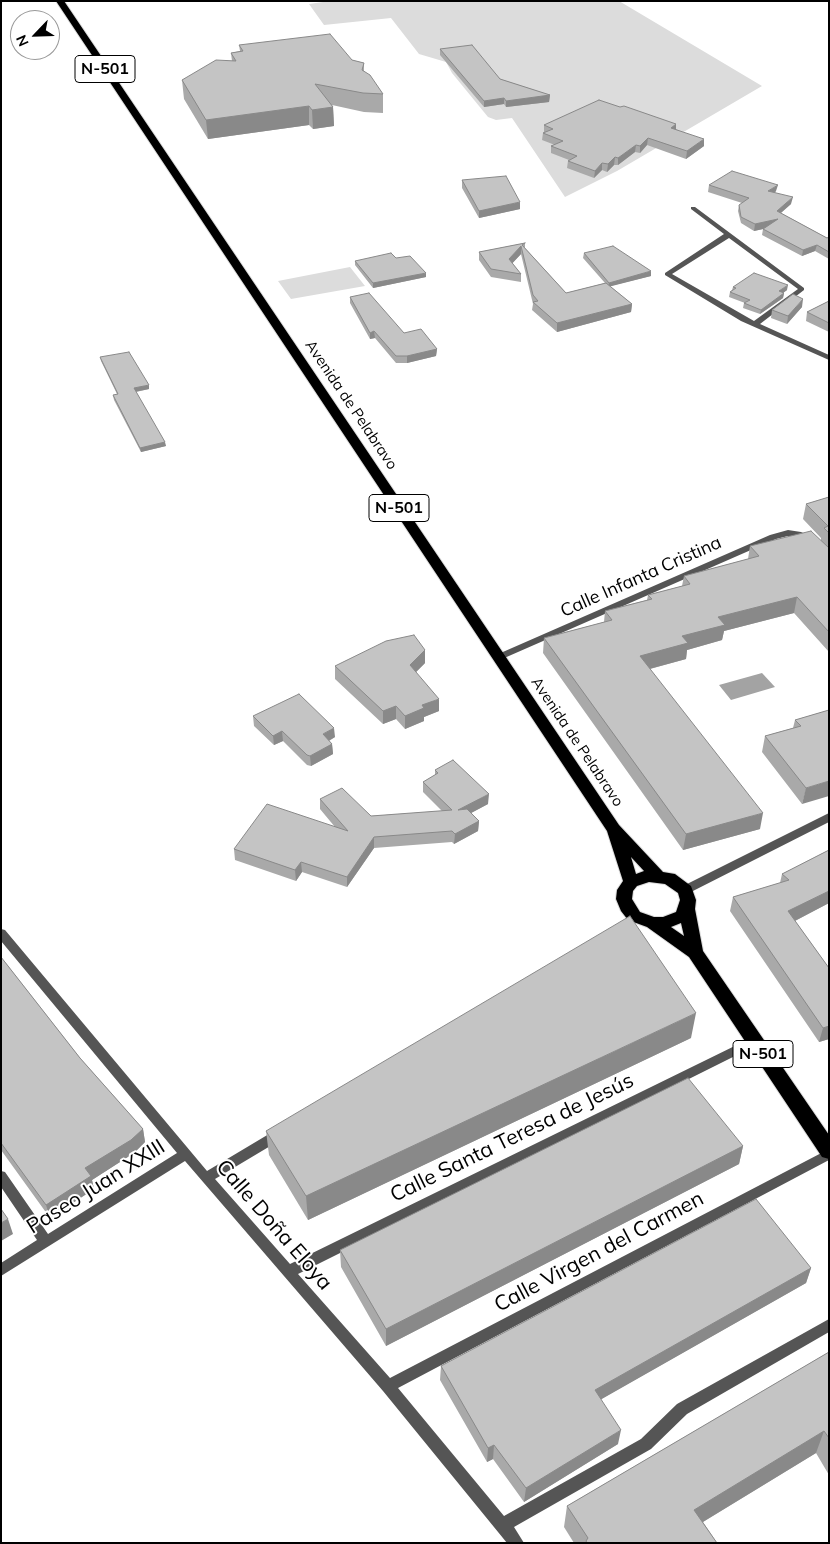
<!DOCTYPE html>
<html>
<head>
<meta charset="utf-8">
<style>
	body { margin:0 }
	#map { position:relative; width:830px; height:1544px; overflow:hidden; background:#fff; font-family:Mulish,sans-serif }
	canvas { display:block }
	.frame { position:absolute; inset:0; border:2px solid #000; pointer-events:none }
	.north { position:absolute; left:10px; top:10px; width:50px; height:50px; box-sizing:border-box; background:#fff; border:1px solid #999; border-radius:50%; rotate:246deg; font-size:14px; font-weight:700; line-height:20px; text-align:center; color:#000 }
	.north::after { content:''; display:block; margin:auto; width:18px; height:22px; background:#000; clip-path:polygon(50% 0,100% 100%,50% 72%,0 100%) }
</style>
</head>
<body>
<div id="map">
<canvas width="830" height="1544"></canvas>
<div class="frame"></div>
<div class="north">N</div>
</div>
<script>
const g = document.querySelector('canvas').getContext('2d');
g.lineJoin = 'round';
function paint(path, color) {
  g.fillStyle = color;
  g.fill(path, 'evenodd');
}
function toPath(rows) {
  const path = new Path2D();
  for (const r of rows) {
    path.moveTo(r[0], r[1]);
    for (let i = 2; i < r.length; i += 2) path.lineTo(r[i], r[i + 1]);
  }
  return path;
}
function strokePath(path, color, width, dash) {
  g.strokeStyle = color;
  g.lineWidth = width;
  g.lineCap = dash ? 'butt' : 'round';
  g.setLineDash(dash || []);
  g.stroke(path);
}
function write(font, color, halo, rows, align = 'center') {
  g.font = font + ' Mulish,sans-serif';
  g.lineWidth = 4;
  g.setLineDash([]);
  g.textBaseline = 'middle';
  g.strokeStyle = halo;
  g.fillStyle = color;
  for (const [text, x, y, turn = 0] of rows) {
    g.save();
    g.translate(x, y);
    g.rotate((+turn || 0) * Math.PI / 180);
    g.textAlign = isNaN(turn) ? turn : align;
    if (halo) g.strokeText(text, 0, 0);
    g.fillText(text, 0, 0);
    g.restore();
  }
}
const green = toPath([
	[330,1,619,1,762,86,617,171,565,197,512,118,496,120,488,117,452,73,446,62,419,54,391,18,324,25,309,4],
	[350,267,365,286,291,299,278,281]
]);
const water = toPath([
	[762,673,775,687,731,700,719,685]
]);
const street = toPath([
	[691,207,695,207,804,288,804,290,760,324,829,355,829,360,741,321,665,275,665,273,724,234,691,209,691,207],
	[729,238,798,289,754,321,672,274,729,238],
	[788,530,801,532,812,537,829,555,829,563,826,562,806,541,796,536,788,536,776,539,502,659,499,660,494,657,496,655,770,535,788,530],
	[829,813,829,822,689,893,685,894,681,893,680,890,681,887,829,813],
	[1,929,5,930,207,1171,274,1131,278,1130,282,1131,284,1135,282,1139,215,1179,290,1264,751,1038,755,1036,759,1038,761,1041,759,1044,298,1274,390,1378,829,1149,829,1160,398,1388,504,1516,641,1439,677,1404,829,1319,829,1332,687,1414,651,1449,514,1527,524,1543,507,1543,383,1391,185,1161,1,1276,1,1263,37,1240,1,1187,1,1171,5,1172,48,1234,177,1153,1,941,1,929]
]);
const highway = toPath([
	[56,1,64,1,619,825,663,872,675,874,691,886,696,900,695,909,703,951,829,1135,829,1159,822,1157,689,957,647,927,628,920,621,911,616,899,617,890,623,881,607,831,56,1],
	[631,857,644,871,636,874,631,857],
	[649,882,665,884,678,893,680,900,676,912,663,917,654,917,640,912,632,899,633,891,637,886,649,882],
	[681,923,684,936,671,927,681,923]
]);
const wall = toPath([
	[239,45,352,60,364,63,364,71,383,94,383,113,364,112,332,105,333,107,334,126,313,129,309,125,208,139,184,99,182,80,232,61,231,53,240,51],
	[440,49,500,79,550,95,549,102,506,107,504,104,484,107,440,55],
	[544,125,676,129,704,146,686,159,647,145,640,153,635,152,618,165,614,165,607,172,602,170,594,178,567,168,568,161,569,160,551,153,551,146,555,145,542,140,543,133,545,132,544,132],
	[462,180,520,209,479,218,462,188],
	[709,185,776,191,775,193,791,204,781,213,827,238,829,237,829,259,815,251,802,256,762,235,763,229,754,231,741,223,738,211,739,205,742,203,708,192],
	[525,243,525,248,566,293,605,283,583,258,584,253,651,276,610,286,632,304,631,312,557,332,532,310,533,304,521,254,512,263,521,274,521,282,491,277,479,260,479,252],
	[396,258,426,277,373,288,355,265,355,261],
	[733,287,787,290,783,293,784,293,783,298,760,314,743,308,744,303,745,303,729,297,730,292,732,290],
	[350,297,404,333,437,349,436,356,407,363,396,363,375,338,370,339,350,303],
	[829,301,829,332,806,321,807,312],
	[802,307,787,324,771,318,772,310],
	[100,357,149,389,136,392,166,446,141,452,114,400,113,395,117,394,101,361],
	[829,497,829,652,794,613,724,631,722,640,687,650,686,659,650,669,760,829,683,850,543,653,544,638,604,622,605,611,647,600,648,595,682,586,684,576,748,559,750,546,821,540,821,538,803,519,806,504],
	[425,650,425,663,416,672,439,711,424,717,424,721,405,729,396,719,383,724,335,679,335,666],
	[829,710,802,804,762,752,765,736,793,728,795,720],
	[253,716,335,737,329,741,332,744,333,754,311,766,307,765,283,741,274,745,254,726],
	[435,770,488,804,471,813,479,821,478,831,454,844,452,842,374,848,347,887,302,872,296,881,235,860,234,849,335,827,320,809,320,799,371,816,442,811,423,792,423,782,435,775],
	[829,850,829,903,795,921,829,968,829,1039,819,1042,730,911,733,897,780,883,782,874],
	[1,957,80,1058,143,1129,145,1142,134,1153,92,1180,94,1189,50,1218,1,1150],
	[691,1038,308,1220,269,1155,266,1131],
	[743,1146,739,1164,386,1346,341,1267,340,1250],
	[811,1268,806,1283,601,1399,618,1444,524,1502,493,1459,487,1462,440,1380,441,1366],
	[829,1352,829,1475,816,1453,703,1522,717,1543,574,1543,564,1527,567,1506]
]);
const shadedWall = toPath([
	[550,95,549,102,506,107,506,101],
	[504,98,504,104,484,107,484,101],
	[309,106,309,125,208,139,206,120],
	[333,107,334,126,313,129,312,110],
	[676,124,676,131,671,128],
	[648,138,647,145,640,153,640,146],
	[704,139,704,146,686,159,687,151],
	[636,145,635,152,618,165,618,158],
	[615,157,614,165,607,172,608,164],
	[602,163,602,170,594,178,595,171],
	[778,185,776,191,767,197,768,191],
	[793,197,791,204,776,217,777,211],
	[520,202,520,209,479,218,479,211],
	[778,219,777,226,754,231,755,224],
	[817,245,815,251,802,256,803,250],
	[521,246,521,254,509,267,509,259],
	[651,271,651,276,608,287,609,283],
	[426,273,426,277,373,288,373,283],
	[788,285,787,290,779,296,779,291],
	[784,293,783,298,760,314,761,310],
	[803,299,802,307,787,324,788,316],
	[632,304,631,312,557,332,557,323],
	[374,331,375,338,370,339,370,333],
	[437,349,436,356,407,363,407,356],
	[149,385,149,389,134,392,134,388],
	[165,442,166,446,141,452,140,448],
	[797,597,794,613,724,631,722,640,687,650,686,659,638,672,640,656,682,636,718,617],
	[425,650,425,663,410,678,410,665],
	[439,699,439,711,424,717,424,721,405,729,405,716,422,705],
	[396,706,396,719,383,724,383,711],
	[334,728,335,737,323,744,323,734],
	[282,731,283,741,274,745,273,736],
	[332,744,333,754,311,766,310,756],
	[829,781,829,796,802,804,806,788],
	[489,794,488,804,458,820,458,810],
	[763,813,760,829,683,850,686,834],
	[479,821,478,831,454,844,455,834],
	[374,837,374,848,347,887,347,877],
	[301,862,302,872,296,881,295,870],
	[829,891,829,903,785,926,788,911],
	[696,1013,691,1038,308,1220,306,1196],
	[829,1026,829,1039,819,1042,823,1028],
	[143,1129,145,1142,134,1153,92,1180,94,1189,50,1218,46,1205,85,1168],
	[743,1146,739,1164,386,1346,386,1329],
	[8,1219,13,1234,1,1241,1,1223],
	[811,1268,806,1283,593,1404,595,1390],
	[621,1430,618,1444,524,1502,526,1488],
	[824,1431,816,1453,688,1531,694,1510],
	[494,1445,493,1459,487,1462,488,1448]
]);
const building = toPath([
	[330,34,352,60,364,63,362,70,370,75,383,94,363,93,315,84,333,107,312,110,309,106,206,120,182,80,216,60,236,61,231,53,243,51,239,45,330,34],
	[472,45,500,79,550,95,506,101,504,98,484,101,440,49,472,45],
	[599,100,620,107,624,106,676,124,671,128,704,139,687,151,648,138,640,146,636,145,618,158,615,157,608,164,602,163,595,171,568,161,577,156,551,146,563,141,543,133,553,129,544,125,599,100],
	[732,171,778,185,768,191,793,197,777,211,827,238,829,237,829,252,817,245,803,250,763,229,778,219,755,224,741,217,739,205,749,198,709,185,732,171],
	[506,176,520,202,479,211,462,180,506,176],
	[525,243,522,245,566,293,606,283,632,304,557,323,533,302,538,301,533,295,521,246,509,259,521,274,491,269,479,252,525,243],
	[613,246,651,271,609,283,584,253,613,246],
	[391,253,396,258,410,256,426,273,373,283,355,261,391,253],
	[754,273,788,285,779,291,784,293,761,310,744,303,750,300,730,292,736,288,733,287,754,273],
	[369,293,404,333,421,329,437,349,407,356,396,356,374,331,370,333,350,297,369,293],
	[793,294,803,299,788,316,772,310,793,294],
	[829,301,829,323,807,312,829,301],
	[129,352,149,385,134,388,165,442,140,448,113,395,118,394,100,357,129,352],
	[829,497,829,533,824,528,828,526,806,504,829,497],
	[811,531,829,548,829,632,797,597,718,617,725,625,682,636,688,643,640,656,763,813,686,834,544,638,612,620,605,611,652,599,648,595,690,584,684,576,759,556,750,546,811,531],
	[414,635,425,650,410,665,439,699,422,705,424,708,405,716,396,706,383,711,335,666,386,641,414,635],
	[299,694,334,728,323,734,332,744,310,756,307,755,282,731,273,736,253,716,299,694],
	[829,710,829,781,806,788,765,736,801,726,795,720,829,710],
	[453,760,489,794,458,810,467,809,479,821,455,834,452,831,374,837,347,877,301,862,295,870,234,849,267,804,348,831,320,799,342,788,371,816,452,810,423,782,438,773,435,770,453,760],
	[829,850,829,891,788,911,829,968,829,1026,823,1028,733,897,789,880,782,874,829,850],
	[630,916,696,1013,306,1196,266,1131,630,916],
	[1,957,80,1058,143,1129,131,1140,85,1168,91,1176,46,1205,1,1143,1,957],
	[688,1078,743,1146,386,1329,340,1250,688,1078],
	[756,1199,811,1268,595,1390,621,1430,526,1488,494,1445,488,1448,441,1366,756,1199],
	[1,1209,8,1219,1,1223,1,1209],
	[829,1352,829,1438,824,1431,694,1510,717,1543,587,1543,586,1541,588,1538,567,1506,829,1352]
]);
const farStreetnames = [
	["Avenida de Pelabravo",351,405,56],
	["Avenida de Pelabravo",577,742,56]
];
const shields = [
	[105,69,60],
	[399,508,60],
	[763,1054,60]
];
const shieldNames = [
	["N-501",105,69],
	["N-501",399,508],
	["N-501",763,1054]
];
const streetNames = [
	["Calle Infanta Cristina",641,577,-24]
];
const nearStreetnames = [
	["Calle Santa Teresa de Jesús",512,1138,-26],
	["Paseo Juan XXIII",96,1187,-32],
	["Calle Doña Eloya",274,1225,49],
	["Calle Virgen del Carmen",599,1252,-28]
];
paint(green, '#dcdcdc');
paint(water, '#a3a3a3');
strokePath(highway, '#dbdbdb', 2);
paint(street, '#555');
paint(highway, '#000');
paint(wall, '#a9a9a9');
paint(shadedWall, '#898989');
paint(building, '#c4c4c4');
strokePath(building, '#898989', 1);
write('15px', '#000', '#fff', farStreetnames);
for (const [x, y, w] of shields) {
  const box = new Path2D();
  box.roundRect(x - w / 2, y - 13.5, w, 27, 4);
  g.fillStyle = '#fff';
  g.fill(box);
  strokePath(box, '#000', 1);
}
write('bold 16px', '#000', null, shieldNames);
write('18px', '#000', '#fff', streetNames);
write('21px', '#000', '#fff', nearStreetnames);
</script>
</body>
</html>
